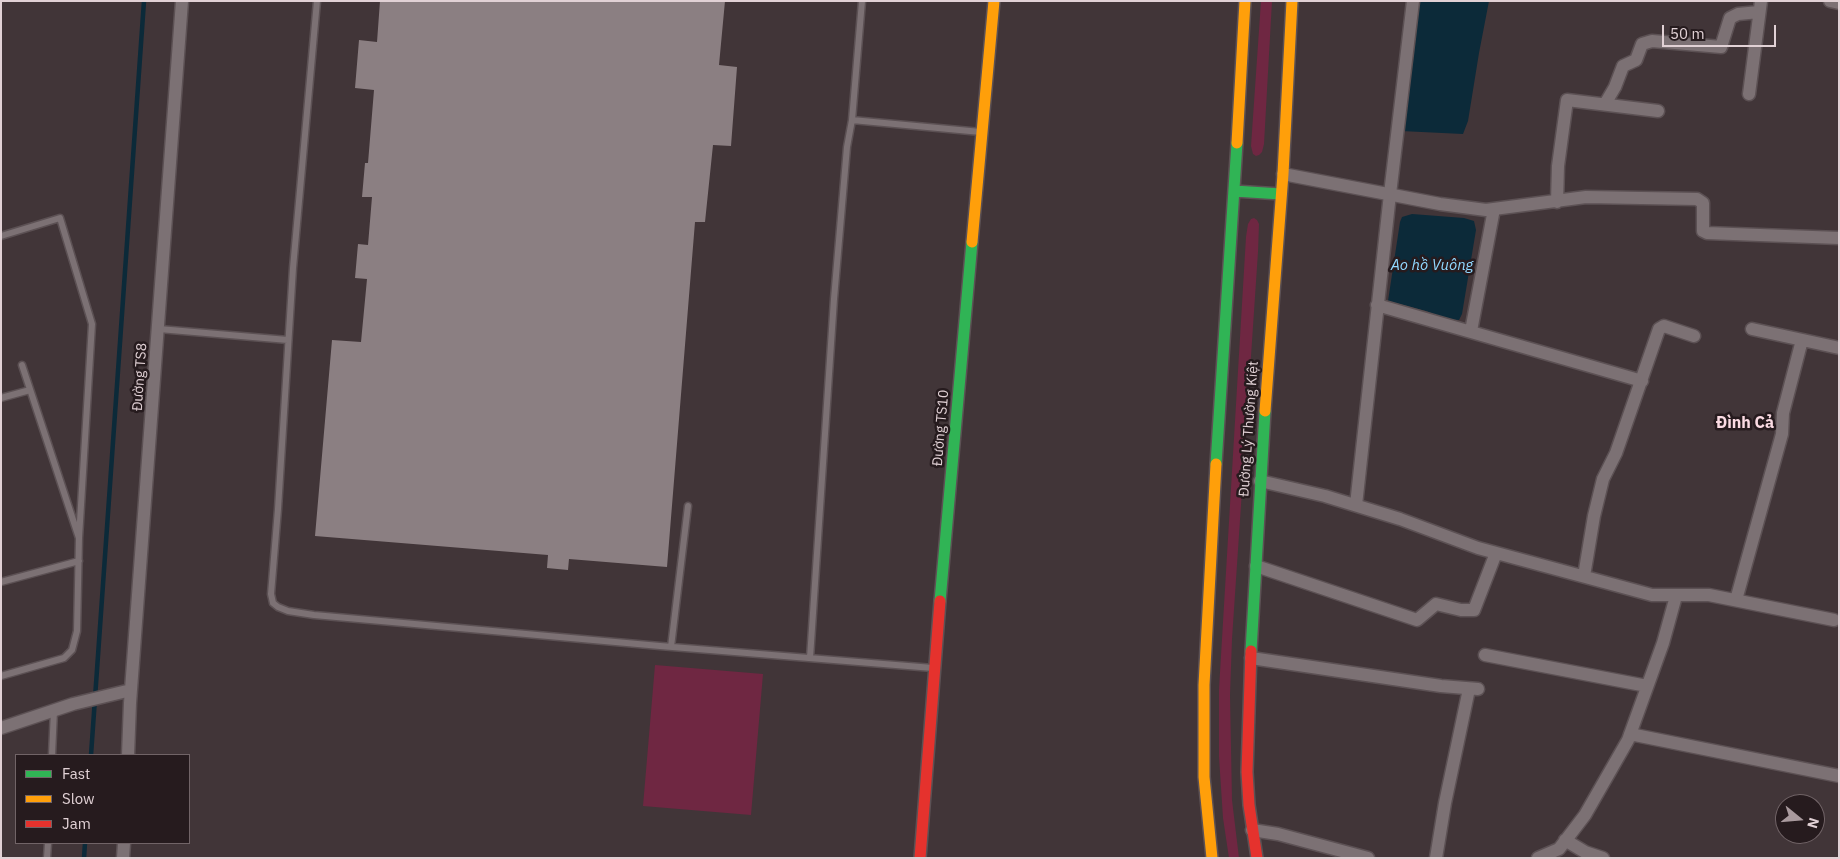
<!DOCTYPE html>
<html>
<head>
<meta charset="utf-8">
<style>
	body { margin:0 }
	#map { position:relative; width:1840px; height:859px; overflow:hidden; background:#413538; font-family:"IBM Plex Sans",sans-serif }
	canvas { display:block }
	.frame { position:absolute; inset:0; border:2px solid #e1d1d5; pointer-events:none }
	.legend { position:absolute; left:15px; top:754px; width:175px; height:90px; box-sizing:border-box; background:#261b1e; border:1px solid #716467; margin:0; padding:6px 9px; list-style:none; font-size:15px; color:#e1d1d5 }
	.legend li { display:flex; align-items:center; gap:10px; height:25px }
	.legend b { width:25px; border:1px solid #716467 }
	.north { position:absolute; left:1775px; top:794px; width:50px; height:50px; box-sizing:border-box; background:#261b1e; border:1px solid #716467; border-radius:50%; rotate:107deg; font-size:14px; font-weight:700; line-height:20px; text-align:center; color:#e1d1d5 }
	.north::after { content:''; display:block; margin:auto; width:18px; height:22px; background:#a99a9e; clip-path:polygon(50% 0,100% 100%,50% 72%,0 100%) }
	.scale { position:absolute; left:1662px; top:25px; width:114px; height:22px; box-sizing:border-box; border:2px solid #e1d1d5; border-top:0; padding-left:6px; font-size:15px; line-height:18px; white-space:nowrap; color:#e1d1d5; -webkit-text-stroke:4px #261b1e; paint-order:stroke }
</style>
</head>
<body>
<div id="map">
<canvas width="1840" height="859"></canvas>
<div class="frame"></div>
<ul class="legend">
<li><b style="height:6px;background:#30b455"></b>Fast</li>
<li><b style="height:6px;background:#ff9f0a"></b>Slow</li>
<li><b style="height:6px;background:#e5322d"></b>Jam</li>
</ul>
<div class="north">N</div>
<div class="scale">50 m</div>
</div>
<script>
const g = document.querySelector('canvas').getContext('2d');
g.lineJoin = 'round';
function paint(path, color) {
  g.fillStyle = color;
  g.fill(path, 'evenodd');
}
function toPath(rows) {
  const path = new Path2D();
  for (const r of rows) {
    path.moveTo(r[0], r[1]);
    for (let i = 2; i < r.length; i += 2) path.lineTo(r[i], r[i + 1]);
  }
  return path;
}
function strokePath(path, color, width, dash) {
  g.strokeStyle = color;
  g.lineWidth = width;
  g.lineCap = dash ? 'butt' : 'round';
  g.setLineDash(dash || []);
  g.stroke(path);
}
function write(font, color, halo, rows, align = 'center') {
  g.font = font + ' "IBM Plex Sans",sans-serif';
  g.lineWidth = 5;
  g.setLineDash([]);
  g.textBaseline = 'middle';
  g.strokeStyle = halo;
  g.fillStyle = color;
  for (const [text, x, y, turn = 0] of rows) {
    g.save();
    g.translate(x, y);
    g.rotate((+turn || 0) * Math.PI / 180);
    g.textAlign = isNaN(turn) ? turn : align;
    if (halo) g.strokeText(text, 0, 0);
    g.fillText(text, 0, 0);
    g.restore();
  }
}
const green = toPath([
	[1261,1,1272,1,1264,144,1262,152,1259,155,1256,156,1253,154,1251,146],
	[1254,218,1257,220,1259,224,1258,252,1232,639,1230,695,1232,800,1239,858,1229,858,1223,818,1219,757,1219,689,1246,237,1248,224,1251,219],
	[655,665,763,674,751,815,643,806]
]);
const water = toPath([
	[1412,1,1489,1,1479,53,1468,121,1463,134,1401,131],
	[1412,214,1464,218,1474,221,1476,230,1462,314,1459,320,1447,319,1426,311,1388,301,1400,222,1402,217]
]);
const stream = toPath([
	[91,755,144,1],
	[84,858,85,843]
]);
const building = toPath([
	[380,1,725,1,719,65,737,67,731,146,713,145,705,222,695,222,667,567,569,559,568,570,547,568,548,555,315,536,332,340,361,342,367,279,355,278,358,244,368,245,372,197,362,197,365,163,368,163,374,90,355,88,359,40,377,42]
]);
const lane = toPath([
	[317,1,293,268,278,509,271,594,273,603,278,607,288,611,314,615,660,646,933,668],
	[852,120,862,1],
	[1,236,60,218,92,324,79,538,22,365],
	[159,329,288,340],
	[1,398,30,390],
	[1,582,79,561],
	[671,647,688,506],
	[810,658,834,299,847,147,852,120,981,132],
	[1,676,64,658,72,650,77,631,79,538],
	[52,755,54,710],
	[47,858,48,843]
]);
const street = toPath([
	[1830,1,1839,3],
	[1749,94,1761,1],
	[1605,104,1615,87,1623,66,1636,60,1642,44,1652,41,1721,47,1730,18,1738,14,1759,12],
	[1283,174,1440,204,1486,210,1586,197,1697,199,1703,203,1703,231,1707,233,1839,238],
	[1557,202,1558,166,1567,100,1658,111],
	[1377,305,1642,381],
	[1752,329,1839,348],
	[1471,331,1494,209],
	[1260,481,1325,496,1400,519,1478,548,1652,595,1709,595,1834,620],
	[1356,505,1390,194,1413,1],
	[1256,566,1417,620,1436,604,1461,610,1474,610,1496,553],
	[1584,576,1594,516,1603,479,1616,453,1659,329,1664,326,1694,336],
	[1736,600,1782,434,1783,413,1802,340],
	[1485,655,1647,686],
	[1251,658,1441,686,1478,689],
	[1,728,73,704,131,690],
	[1630,734,1839,776],
	[128,755,130,703,182,1],
	[1252,830,1278,834,1368,858],
	[1565,840,1585,852,1603,858],
	[123,858,124,843],
	[1436,858,1445,803,1469,689],
	[1538,858,1559,849,1585,815,1628,740,1663,643,1676,596]
]);
const fast = toPath([
	[1234,191,1281,194],
	[1216,464,1237,143],
	[940,601,972,242],
	[1251,651,1265,411]
]);
const slow = toPath([
	[1237,143,1245,1],
	[972,242,994,1],
	[1265,411,1283,174,1292,1],
	[1212,858,1204,777,1204,685,1216,464]
]);
const jam = toPath([
	[1251,651,1247,772,1249,805,1257,858],
	[920,858,940,601]
]);
const streetNames = [
	["Đường TS8",140,377,-86],
	["Đường TS10",941,428,-85],
	["Đường Lý Thường Kiệt",1249,429,-86]
];
const waterNames = [
	["Ao hồ Vuông",1432,266]
];
const quarterNames = [
	["Đình Cả",1745,423]
];
paint(green, '#6f2742');
paint(water, '#0c2a39');
strokePath(stream, '#0c2a39', 4.5);
paint(building, '#8b7f82');
strokePath(lane, '#5c5154', 9);
strokePath(street, '#5c5154', 15);
strokePath(fast, '#5c5154', 14);
strokePath(slow, '#5c5154', 14);
strokePath(jam, '#5c5154', 14);
strokePath(lane, '#7c7174', 6);
strokePath(street, '#7c7174', 12);
strokePath(fast, '#30b455', 11);
strokePath(slow, '#ff9f0a', 11);
strokePath(jam, '#e5322d', 11);
write('14px', '#e1d1d5', '#261b1e', streetNames);
write('italic 15px', '#90d8ff', '#261b1e', waterNames);
write('bold 16px', '#fbdbe3', '#261b1e', quarterNames);
</script>
</body>
</html>
